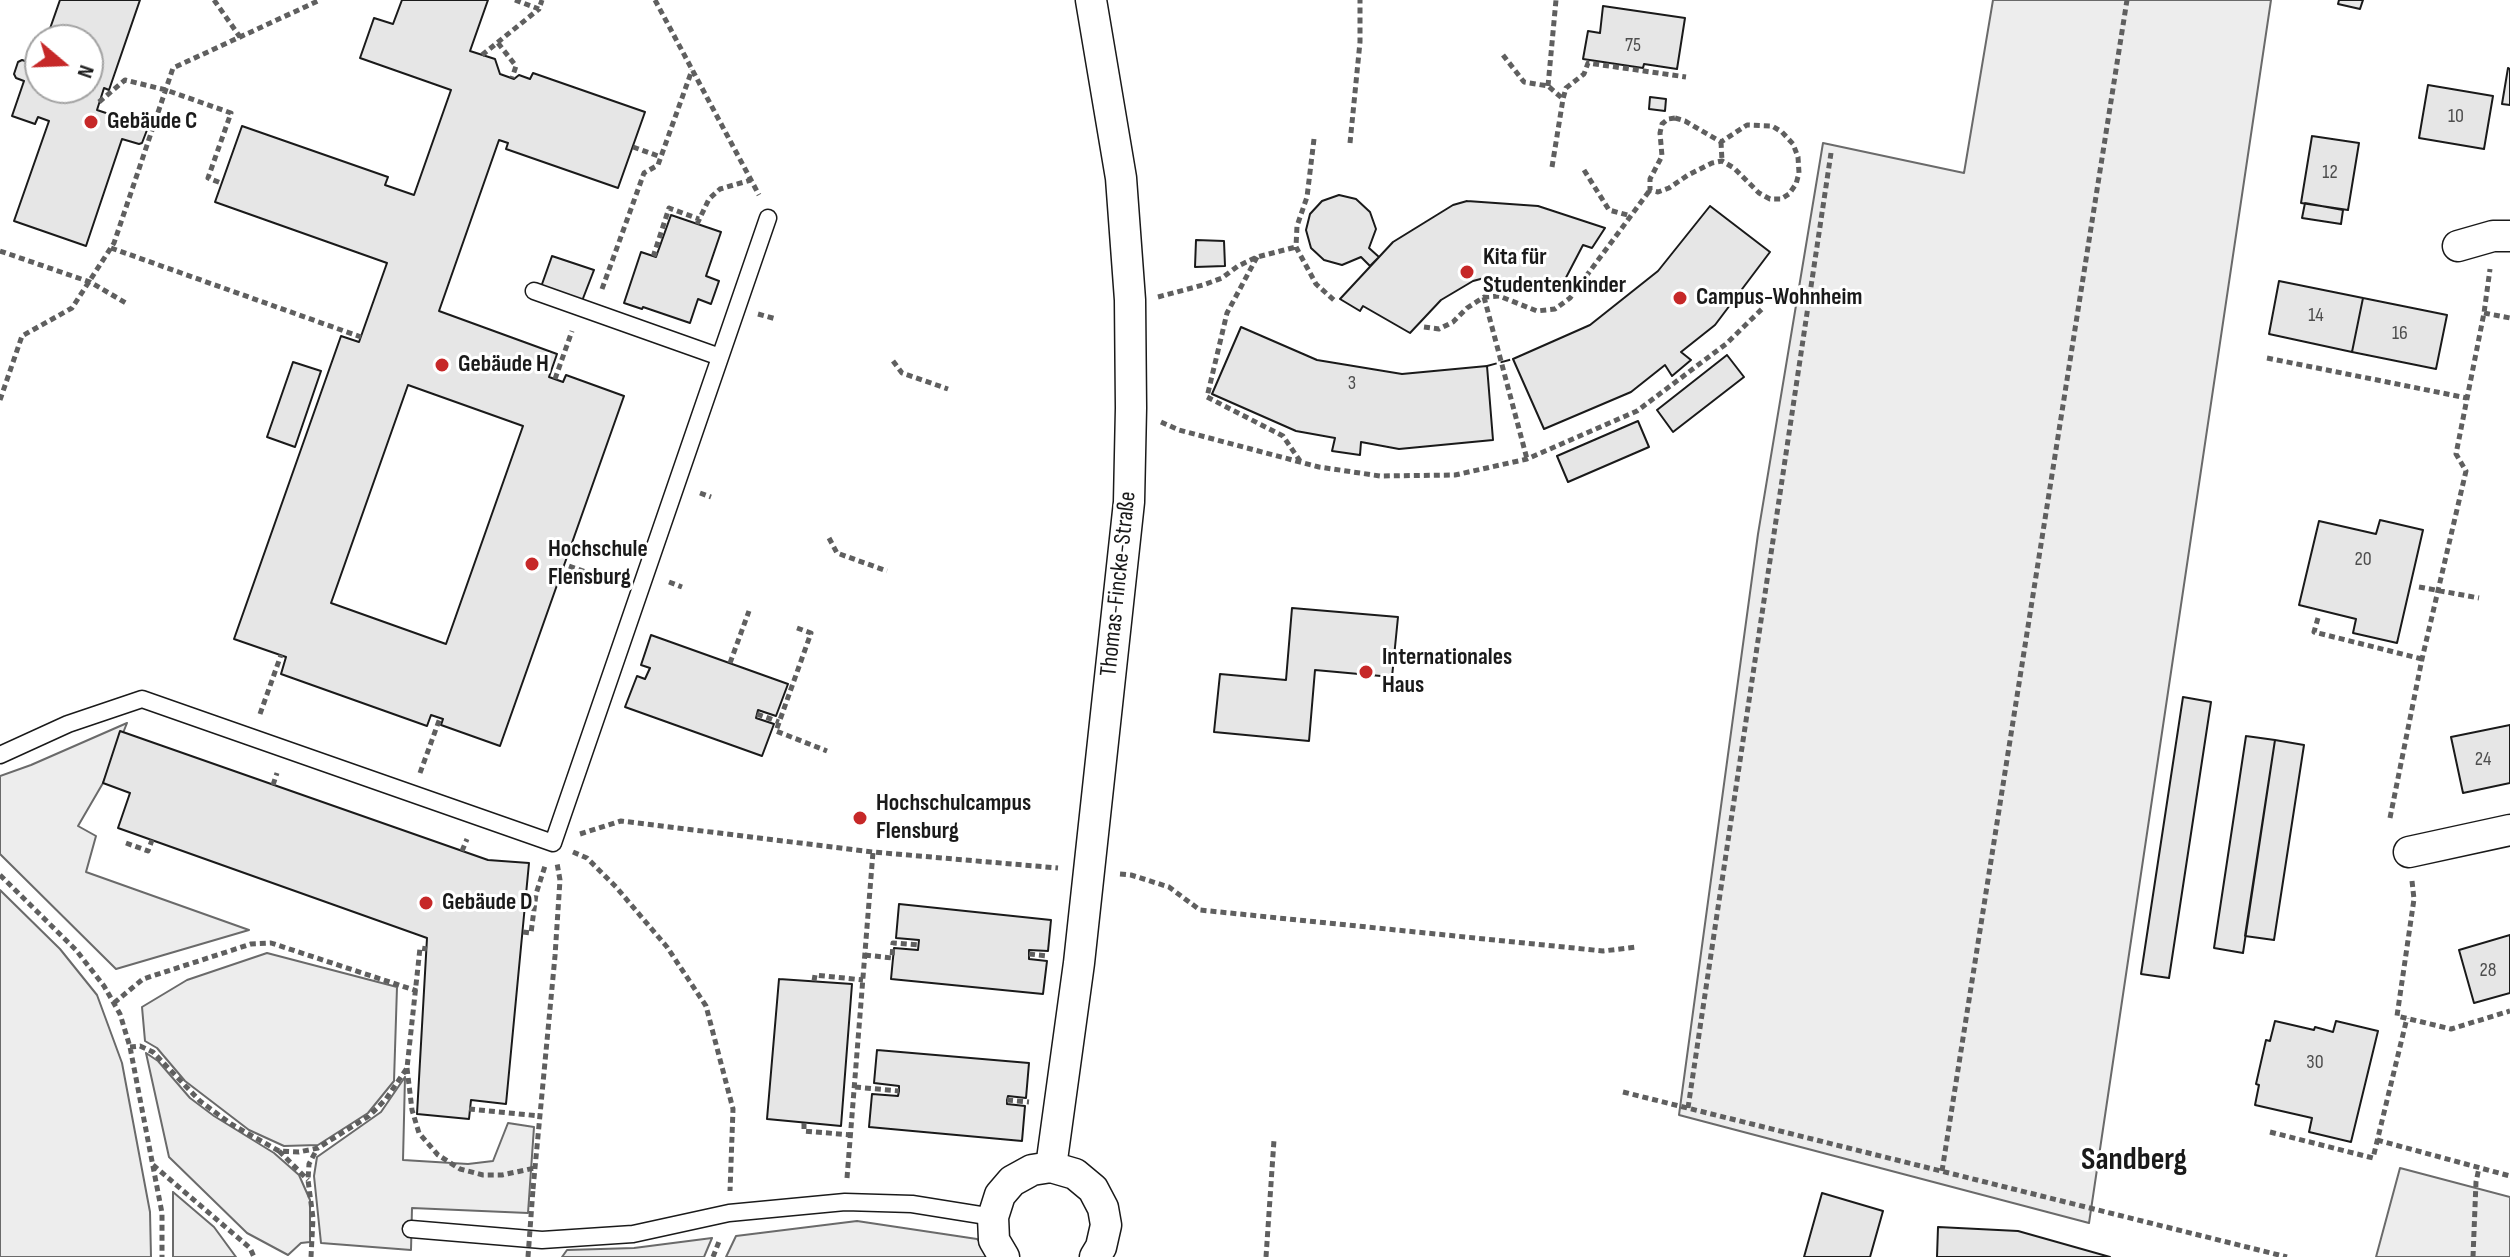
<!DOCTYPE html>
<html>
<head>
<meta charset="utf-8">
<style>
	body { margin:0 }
	#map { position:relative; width:2510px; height:1257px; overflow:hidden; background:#fff; font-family:"Sofia Sans Condensed",sans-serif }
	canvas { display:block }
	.north { position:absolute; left:24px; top:24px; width:80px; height:80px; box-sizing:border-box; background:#fff; border:2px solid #a3a3a3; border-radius:50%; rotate:109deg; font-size:22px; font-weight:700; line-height:32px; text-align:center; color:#1a1a1a }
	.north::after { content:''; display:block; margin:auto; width:28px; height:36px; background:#c62828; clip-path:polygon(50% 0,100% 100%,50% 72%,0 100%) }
</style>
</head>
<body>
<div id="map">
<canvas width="2510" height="1257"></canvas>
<div class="north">N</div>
</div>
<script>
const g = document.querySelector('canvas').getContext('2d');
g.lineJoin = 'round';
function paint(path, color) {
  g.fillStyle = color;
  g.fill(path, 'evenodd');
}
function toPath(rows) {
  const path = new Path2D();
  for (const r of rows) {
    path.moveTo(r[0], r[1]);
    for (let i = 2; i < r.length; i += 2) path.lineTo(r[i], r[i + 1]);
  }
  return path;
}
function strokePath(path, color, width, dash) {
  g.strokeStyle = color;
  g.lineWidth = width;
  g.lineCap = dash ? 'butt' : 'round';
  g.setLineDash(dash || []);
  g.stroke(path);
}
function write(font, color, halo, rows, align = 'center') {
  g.font = font + ' "Sofia Sans Condensed",sans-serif';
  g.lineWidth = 6;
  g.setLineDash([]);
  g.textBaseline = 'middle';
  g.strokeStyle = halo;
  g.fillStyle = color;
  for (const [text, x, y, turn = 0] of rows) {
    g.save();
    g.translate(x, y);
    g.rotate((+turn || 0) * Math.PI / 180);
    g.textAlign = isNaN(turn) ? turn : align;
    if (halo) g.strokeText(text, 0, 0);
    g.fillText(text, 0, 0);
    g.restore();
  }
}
const green = toPath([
	[1993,0,2271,0,2089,1223,1679,1115,1758,534,1823,143,1964,173,1993,0],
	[127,723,103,783,78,826,96,836,86,872,249,930,116,969,0,854,0,776,31,765,127,723],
	[0,890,60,949,97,995,122,1063,150,1212,151,1257,0,1257,0,890],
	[267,953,397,987,394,1081,368,1113,318,1145,284,1146,249,1130,185,1081,157,1048,145,1041,142,1007,187,980,267,953],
	[146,1053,158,1061,190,1098,214,1116,274,1153,299,1175,310,1200,310,1242,301,1243,288,1255,247,1233,169,1157,146,1053],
	[405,1077,403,1160,468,1164,493,1161,508,1123,534,1127,528,1213,412,1208,411,1250,321,1243,314,1176,317,1157,381,1112,405,1077],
	[2400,1168,2510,1197,2510,1257,2376,1257,2400,1168],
	[173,1192,214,1227,236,1257,173,1257,173,1192],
	[857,1221,977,1239,988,1249,991,1257,726,1257,736,1236,857,1221],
	[712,1238,704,1257,562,1257,567,1250,634,1248,712,1238]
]);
const building = toPath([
	[60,0,140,0,109,90,104,88,97,110,145,126,147,130,142,143,139,144,122,139,86,246,14,221,49,121,38,117,35,124,12,116,24,81,16,78,14,74,18,62,22,60,37,65,40,58,40,88,88,88,88,40,46,40,60,0],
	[402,0,488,0,470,51,495,59,500,74,514,79,519,75,530,79,533,73,645,112,618,188,506,149,508,143,499,140,439,311,557,354,549,377,563,382,566,375,624,396,500,746,441,725,443,719,431,715,427,726,281,674,286,657,234,639,341,336,359,342,387,263,215,202,242,126,388,177,385,185,414,195,451,90,360,58,374,18,393,24,402,0],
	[408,385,523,426,446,644,331,603,408,385],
	[2339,0,2363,0,2360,9,2338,4,2339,0],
	[1603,6,1685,18,1677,69,1644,64,1643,68,1583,59,1588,31,1600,33,1603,6],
	[2508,68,2510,69,2510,105,2502,104,2508,68],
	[2428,85,2493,96,2484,149,2419,138,2428,85],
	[1650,97,1666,99,1665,111,1649,109,1650,97],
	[2312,136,2359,143,2348,210,2301,203,2312,136],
	[1339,195,1356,199,1370,212,1376,229,1369,248,1379,257,1370,266,1361,257,1342,265,1324,260,1311,248,1306,230,1310,214,1322,201,1339,195],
	[1467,201,1538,206,1605,228,1592,248,1583,245,1559,291,1526,280,1488,277,1473,281,1441,300,1410,333,1363,306,1360,311,1340,299,1393,242,1453,205,1467,201],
	[2305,203,2343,210,2341,224,2302,218,2305,203],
	[1710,206,1770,252,1715,325,1681,352,1691,360,1672,376,1665,365,1631,392,1544,429,1513,359,1590,325,1658,271,1710,206],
	[671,215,721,232,706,276,719,281,711,304,698,299,690,323,643,307,642,309,624,303,641,252,656,257,671,215],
	[1196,240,1224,241,1225,266,1195,267,1196,240],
	[552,256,594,270,582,301,541,287,552,256],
	[2279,281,2363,298,2352,352,2269,334,2279,281],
	[2363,298,2447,315,2436,369,2352,352,2363,298],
	[1241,327,1317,360,1402,374,1487,366,1493,440,1399,449,1361,442,1360,455,1332,451,1335,438,1296,431,1212,394,1241,327],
	[1727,355,1744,377,1673,432,1657,410,1727,355],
	[293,362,321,371,295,447,267,437,293,362],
	[1638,421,1649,447,1568,482,1557,456,1638,421],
	[2380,520,2423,530,2397,643,2353,633,2356,619,2299,605,2319,521,2376,534,2380,520],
	[1292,608,1398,617,1392,677,1315,670,1309,741,1214,732,1220,674,1286,680,1292,608],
	[651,635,788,684,776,716,758,710,756,718,774,724,762,756,625,707,637,676,645,679,650,668,641,665,651,635],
	[2183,697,2211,702,2169,978,2141,974,2183,697],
	[2510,725,2510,783,2463,793,2451,737,2510,725],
	[120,731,488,860,529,863,506,1104,471,1100,469,1119,417,1114,427,938,118,828,130,793,103,783,120,731],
	[2246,736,2275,740,2243,953,2214,948,2246,736],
	[2275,740,2304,745,2274,940,2245,936,2275,740],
	[899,904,1051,920,1048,951,1029,950,1029,959,1047,961,1043,994,891,979,894,948,918,950,919,940,896,938,899,904],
	[2510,935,2510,993,2474,1003,2459,950,2510,935],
	[779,979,852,984,841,1126,767,1119,779,979],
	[2275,1021,2314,1030,2315,1027,2333,1032,2336,1021,2378,1031,2351,1142,2309,1132,2312,1118,2255,1105,2259,1085,2256,1084,2266,1040,2270,1041,2275,1021],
	[877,1050,1029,1063,1026,1098,1008,1096,1007,1100,1007,1104,1025,1106,1022,1141,869,1127,872,1094,898,1096,899,1091,899,1086,874,1083,877,1050],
	[1822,1193,1883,1211,1870,1257,1804,1257,1822,1193],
	[1938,1227,2018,1231,2110,1257,1937,1257,1938,1227]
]);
const path = toPath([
	[214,0,240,37],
	[515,0,539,9,542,0],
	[655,0,759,195],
	[498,43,516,66,512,78],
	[482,55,539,9],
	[1503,55,1524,82,1548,86,1563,99],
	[1548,86,1556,0],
	[99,102,125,80,166,90,231,113,208,178,221,183],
	[1675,118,1685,121,1721,142,1747,125,1772,126,1782,132,1793,144,1798,157,1799,173,1796,184,1789,194,1781,199,1770,199,1759,193,1734,168,1722,161,1712,163,1688,175,1669,188,1658,192,1650,190,1650,179,1662,156,1660,133,1662,124,1668,119,1675,118],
	[1314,139,1307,197,1297,226,1296,247,1316,284,1336,302],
	[1721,142,1722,161],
	[1350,143,1360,42,1360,0],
	[633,147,661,157],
	[1552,167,1563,99,1566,88,1584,74,1588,63,1686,77],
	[1584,170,1609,210,1631,216],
	[697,224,709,199,720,189,751,180],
	[111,248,361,337],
	[0,251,90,282,126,303],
	[657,255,654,254,669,208,699,219],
	[1257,257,1227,313,1207,397,1283,436,1300,461],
	[602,289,644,173,658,165,692,70],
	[1158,297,1203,285,1222,278,1238,266,1257,257,1296,247],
	[1484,297,1527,459],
	[2484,313,2510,318],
	[758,314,776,319],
	[1424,327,1439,329,1453,322,1467,308,1484,297,1499,296,1537,311,1555,309,1570,298,1650,190],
	[2267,358,2467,398],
	[893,361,902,373,948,389],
	[555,379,572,331],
	[0,400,22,336,72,308,114,243,173,68,320,0],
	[1161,422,1179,430,1319,467,1380,476,1455,475,1527,459,1637,411,1726,344,1763,308],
	[700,493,711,497],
	[829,538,837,553,887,571],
	[569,566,616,583],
	[669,582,682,587],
	[2419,587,2479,598],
	[2318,618,2314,632,2422,659],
	[797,628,811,633,776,731,827,751],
	[730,663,749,611],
	[260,714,281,655],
	[757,714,779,722],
	[420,773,440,718],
	[273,785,277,773],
	[2390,818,2422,659,2466,471,2456,454,2484,313,2490,269],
	[580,834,621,821,873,852,1058,868],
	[126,843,148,851,152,840],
	[462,851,467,839],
	[573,852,587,858,616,887,667,947,706,1006,733,1109,730,1191],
	[1120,874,1131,875,1169,887,1200,910,1603,951,1637,947],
	[0,875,76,950,104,986,120,1014,130,1047,162,1213,162,1257],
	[2412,881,2414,899,2397,1016,2451,1029,2510,1011],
	[523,932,531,933,536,894,545,866],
	[1029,954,1048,956],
	[865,955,892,958,893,943,919,945],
	[814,981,815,975,863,980],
	[114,1003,143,979,251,944,271,943,417,991],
	[130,1047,140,1046,153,1052,200,1101,231,1124,279,1151,299,1152,318,1148,369,1116,386,1099,407,1068,420,948,427,949],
	[407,1068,412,1110,419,1133,438,1155,460,1169,483,1175,502,1175,535,1168],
	[855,1087,899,1091],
	[1623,1092,2287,1257],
	[1007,1100,1029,1102],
	[1688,1108,1831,153],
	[469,1109,540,1116],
	[804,1123,804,1131,851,1135],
	[2270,1132,2373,1158,2407,1018],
	[2377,1140,2510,1176],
	[279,1151,308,1180],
	[153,1165,250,1248,254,1257],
	[1942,1171,2127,0],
	[847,1178,873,852],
	[533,1189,555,956,560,880,557,863],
	[311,1257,313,1218,308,1180,309,1164,317,1149],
	[713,1257,720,1239],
	[1266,1257,1274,1140],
	[2473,1257,2476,1182,2479,1168]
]);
const lane = toPath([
	[534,291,720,357],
	[0,755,68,724,142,699,553,843,768,218],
	[411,1229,542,1240,633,1234,729,1213,845,1202,912,1204,993,1217]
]);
const street = toPath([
	[2458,246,2493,236,2510,236],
	[2409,852,2510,830],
	[1051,1167,1079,963,1129,502,1131,408,1130,300,1121,178,1091,0],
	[1004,1257,994,1240,993,1217,1000,1195,1012,1181,1032,1170,1051,1167,1075,1174,1093,1189,1103,1208,1106,1225,1101,1247,1095,1257]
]);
const pathBridge = toPath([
	[528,1257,533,1189]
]);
const fence = toPath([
	[1487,366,1513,359]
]);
const markers = [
	[91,122,8,"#c62828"],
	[1467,272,8,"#c62828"],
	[1680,298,8,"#c62828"],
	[442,365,8,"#c62828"],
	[532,564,8,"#c62828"],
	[1366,672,8,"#c62828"],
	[860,818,8,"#c62828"],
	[426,903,8,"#c62828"]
];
const numberNames = [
	["75",1633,46],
	["10",2456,117],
	["12",2330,173],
	["14",2316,316],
	["16",2400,334],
	["3",1352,384],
	["20",2363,560],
	["24",2483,760],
	["28",2488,971],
	["30",2315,1063]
];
const poiNames = [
	["Gebäude C",107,122],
	["Kita für",1483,258],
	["Studentenkinder",1483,286],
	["Campus-Wohnheim",1696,298],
	["Gebäude H",458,365],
	["Hochschule",548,550],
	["Flensburg",548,578],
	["Internationales",1382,658],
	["Haus",1382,686],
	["Hochschulcampus",876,804],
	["Flensburg",876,832],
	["Gebäude D",442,903]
];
const streetNames = [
	["Thomas-Fincke-Straße",1119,584,-84]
];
const districtNames = [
	["Sandberg",2134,1161]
];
paint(green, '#ededed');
strokePath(green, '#6a6a6a', 2);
paint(building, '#e6e6e6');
strokePath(building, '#1a1a1a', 2);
strokePath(lane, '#1a1a1a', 19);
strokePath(street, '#1a1a1a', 33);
strokePath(path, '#5f5f5f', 5, [6, 4]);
strokePath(lane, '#fff', 16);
strokePath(street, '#fff', 30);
strokePath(pathBridge, '#5f5f5f', 5, [6, 4]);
strokePath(fence, '#1a1a1a', 2, [10, 4]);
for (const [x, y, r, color] of markers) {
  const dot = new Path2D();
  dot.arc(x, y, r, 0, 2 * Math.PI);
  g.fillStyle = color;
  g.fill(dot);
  strokePath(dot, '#fff', 3);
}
write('20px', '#4d4d4d', null, numberNames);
write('bold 24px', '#1a1a1a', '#fff', poiNames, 'left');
write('24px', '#1a1a1a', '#fff', streetNames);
write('bold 32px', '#1a1a1a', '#fff', districtNames);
</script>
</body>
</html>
